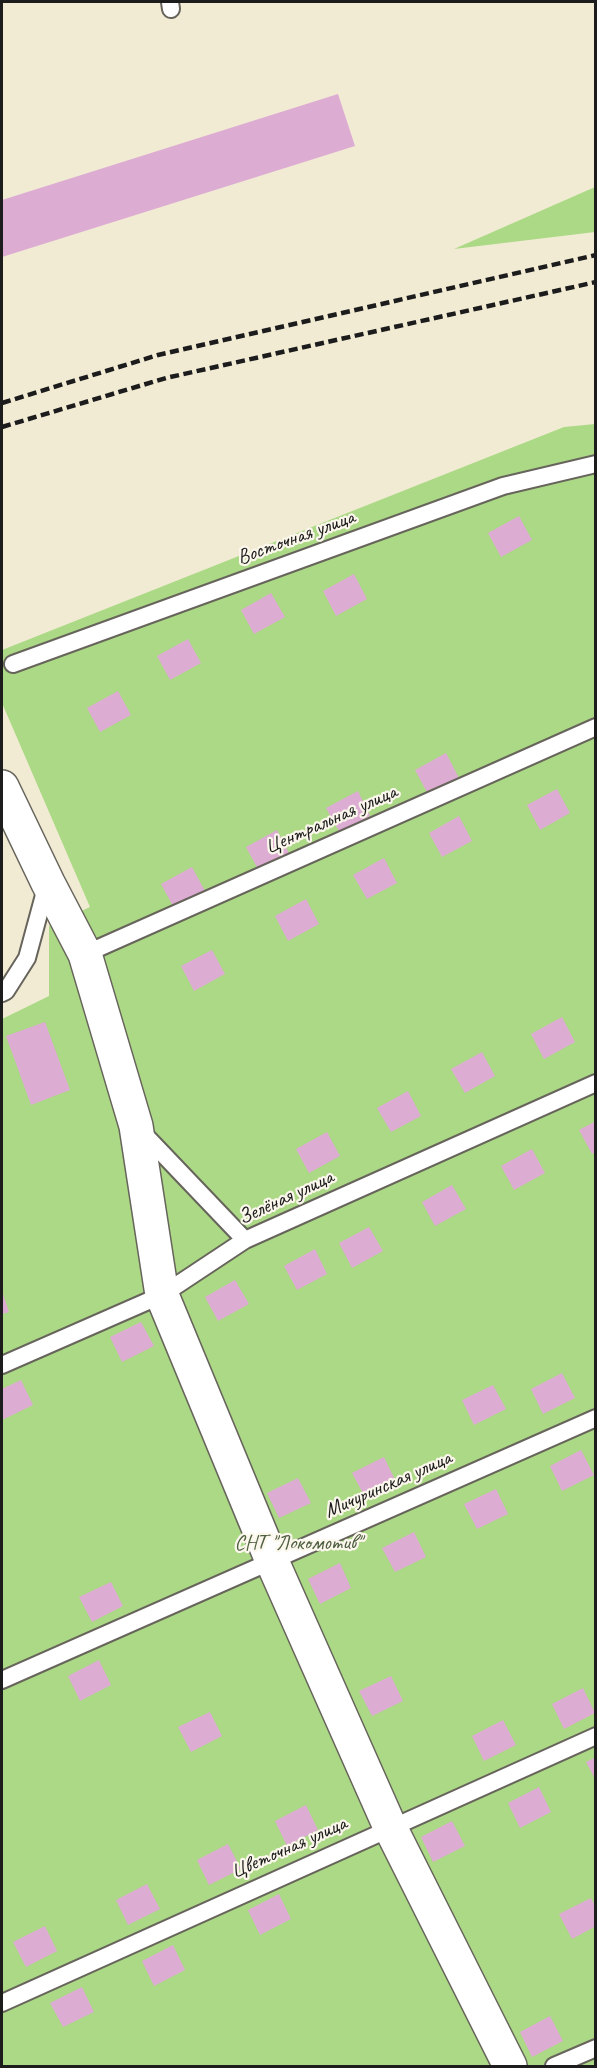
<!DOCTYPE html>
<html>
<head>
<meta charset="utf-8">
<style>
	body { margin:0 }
	#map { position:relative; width:597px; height:2068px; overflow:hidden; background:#f1ebd4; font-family:Caveat,sans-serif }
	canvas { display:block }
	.frame { position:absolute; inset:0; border:3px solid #1c1c1c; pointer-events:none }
</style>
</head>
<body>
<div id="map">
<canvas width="597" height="2068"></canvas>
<div class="frame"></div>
</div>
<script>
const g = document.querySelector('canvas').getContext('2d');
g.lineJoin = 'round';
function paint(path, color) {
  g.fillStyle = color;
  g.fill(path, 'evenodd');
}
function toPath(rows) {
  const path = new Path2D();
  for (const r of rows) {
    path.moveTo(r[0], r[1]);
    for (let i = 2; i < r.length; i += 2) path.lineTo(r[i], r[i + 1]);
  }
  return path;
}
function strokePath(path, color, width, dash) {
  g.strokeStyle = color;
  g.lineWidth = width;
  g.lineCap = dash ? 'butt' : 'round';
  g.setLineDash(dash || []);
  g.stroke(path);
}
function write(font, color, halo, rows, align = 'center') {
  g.font = font + ' Caveat,sans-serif';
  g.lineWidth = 4.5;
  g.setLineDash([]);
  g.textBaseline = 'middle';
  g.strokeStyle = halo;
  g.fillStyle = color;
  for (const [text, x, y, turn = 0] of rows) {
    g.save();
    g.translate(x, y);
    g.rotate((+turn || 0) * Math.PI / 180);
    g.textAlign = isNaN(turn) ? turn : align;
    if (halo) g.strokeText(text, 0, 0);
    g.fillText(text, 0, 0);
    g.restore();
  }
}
const green = toPath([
	[595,187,595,232,454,249],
	[595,424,595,2066,2,2066,2,1019,49,996,49,926,90,907,2,703,2,650,564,427]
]);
const building = toPath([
	[338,94,355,146,2,257,2,200],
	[519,516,532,540,501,557,488,533],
	[354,574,367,599,336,616,323,591],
	[271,593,285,617,254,634,241,610],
	[188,639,201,663,170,680,157,656],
	[118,691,131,715,100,732,87,708],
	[446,753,459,778,428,794,415,770],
	[557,789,570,813,540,830,527,805],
	[358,791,370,816,340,833,326,808],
	[459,816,472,841,442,857,429,833],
	[277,830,290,855,259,871,246,847],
	[384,858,397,883,367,899,353,875],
	[192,867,205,891,174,908,161,884],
	[306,899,319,924,288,941,275,916],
	[212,950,225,974,194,991,181,966],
	[562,1017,575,1042,544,1059,531,1034],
	[45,1022,70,1090,31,1105,6,1036],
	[482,1052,495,1076,465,1093,451,1069],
	[408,1091,421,1116,391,1132,377,1108],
	[596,1121,596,1152,592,1154,579,1130],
	[327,1132,340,1156,309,1173,296,1149],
	[532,1149,545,1173,514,1190,501,1166],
	[452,1185,466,1209,435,1226,422,1202],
	[369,1227,383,1251,352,1268,339,1243],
	[315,1249,327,1274,297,1290,284,1266],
	[235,1280,249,1304,218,1321,205,1297],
	[2,1291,9,1312,2,1314],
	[141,1322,154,1346,122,1362,110,1337],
	[562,1373,575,1398,543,1414,531,1389],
	[21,1380,33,1405,2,1420,2,1389],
	[493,1385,506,1409,474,1425,462,1400],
	[581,1450,594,1475,562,1491,550,1466],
	[384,1457,396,1482,365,1497,352,1473],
	[298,1478,311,1503,279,1518,267,1493],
	[496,1489,508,1514,477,1529,464,1504],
	[414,1532,426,1557,395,1572,382,1548],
	[340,1563,351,1588,320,1604,308,1579],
	[111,1582,123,1606,92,1622,79,1597],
	[99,1660,111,1685,80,1701,68,1676],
	[391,1676,403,1701,372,1716,359,1691],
	[583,1688,595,1713,564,1729,552,1704],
	[210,1712,222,1736,191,1752,178,1727],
	[503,1720,516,1745,484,1761,472,1736],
	[596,1757,596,1781,586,1762],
	[539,1787,551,1812,520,1828,508,1803],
	[306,1805,318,1830,287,1846,275,1821],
	[452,1821,465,1846,433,1862,421,1837],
	[228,1844,241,1869,209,1885,197,1860],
	[147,1884,160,1909,128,1925,116,1900],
	[279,1894,291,1919,260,1935,248,1910],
	[591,1898,596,1908,596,1926,572,1939,559,1914],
	[45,1926,57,1951,26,1967,13,1942],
	[173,1945,185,1970,154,1986,142,1961],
	[82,1987,94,2012,63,2027,50,2003],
	[550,2016,563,2041,532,2057,520,2032]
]);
const service = toPath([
	[170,2,171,9],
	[13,664,503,486,596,464],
	[85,954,596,727],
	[2,993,6,991,27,958,47,884],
	[141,1131,245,1240],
	[2,1365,162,1295,245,1240,596,1083],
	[2,1680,596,1418],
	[2,2003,596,1736],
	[554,2066,596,2048]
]);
const minor = toPath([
	[2,787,48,883,85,954,136,1126,162,1295,272,1561,390,1827,510,2066]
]);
const rail = toPath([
	[2,403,158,355,596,255],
	[2,427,166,378,596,282]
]);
const streetNames = [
	["Восточная улица",296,538,-20],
	["Центральная улица",331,820,-24],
	["Зелёная улица",286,1198,-25],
	["Мичуринская улица",388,1485,-24],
	["Цветочная улица",289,1848,-24]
];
const parkNames = [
	["СНТ \"Локомотив\"",298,1543]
];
paint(green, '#acd985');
paint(building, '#ddacd3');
strokePath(service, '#67645c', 20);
strokePath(minor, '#67645c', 36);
strokePath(service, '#fff', 16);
strokePath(minor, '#fff', 33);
strokePath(rail, '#1c1c1c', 4.5, [9, 4.5]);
write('21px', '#1c1c1c', '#fbf7ec', streetNames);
write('21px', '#4e5e41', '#fbf7ec', parkNames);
</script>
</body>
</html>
